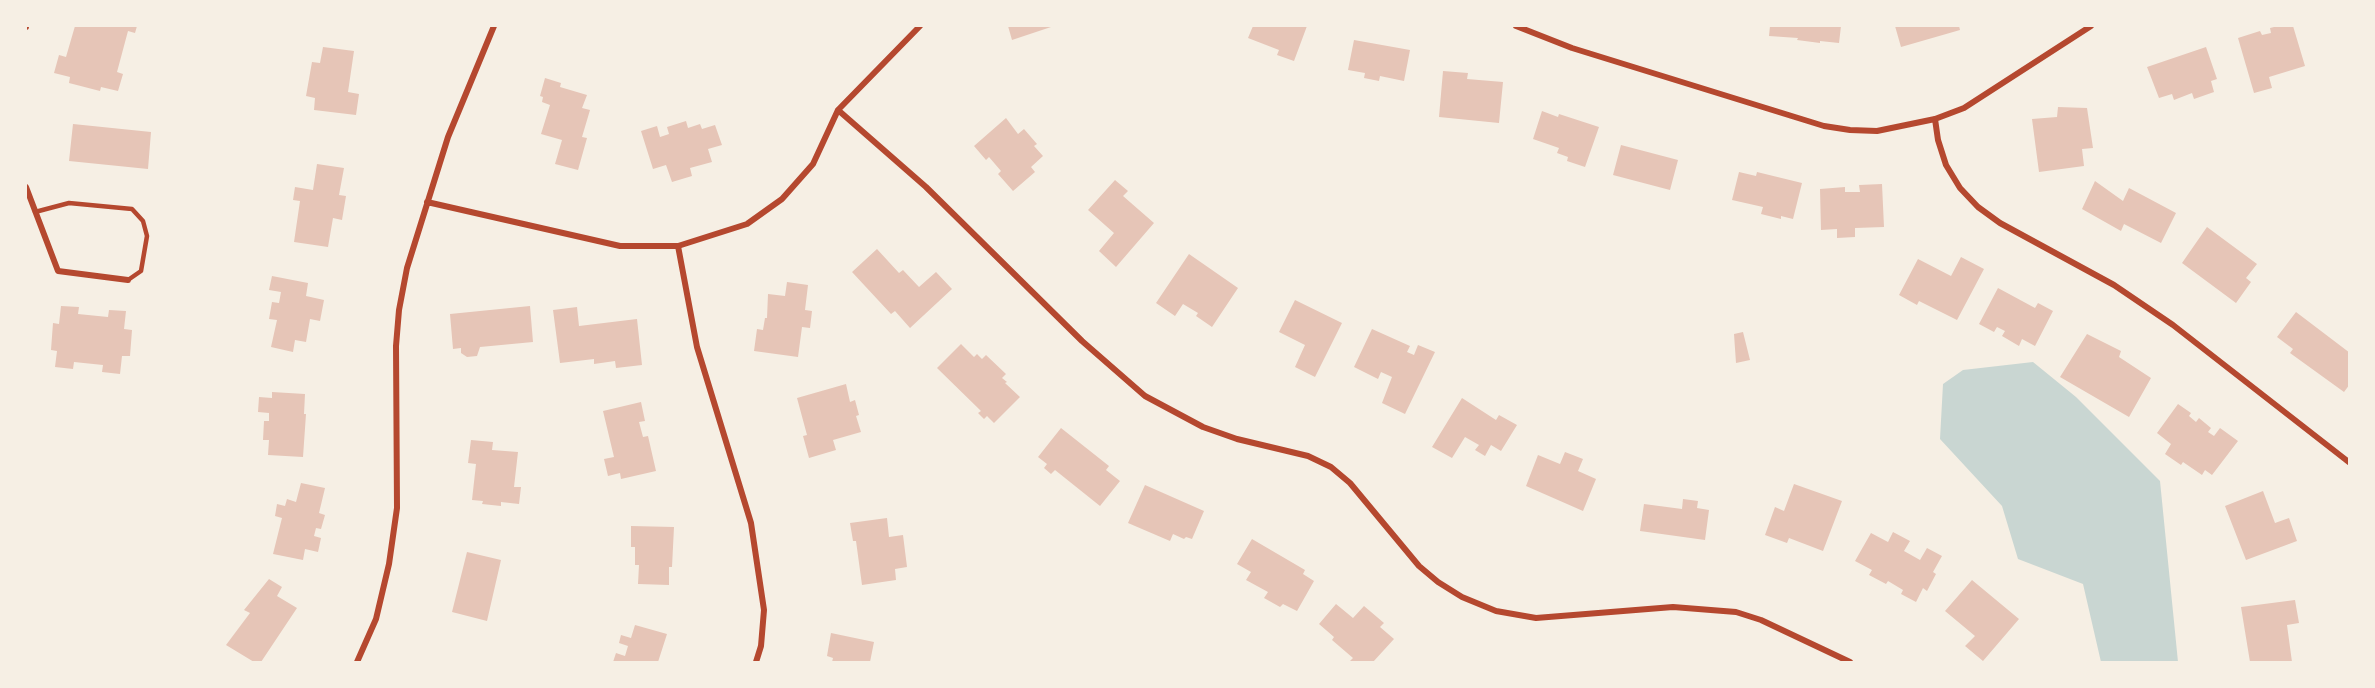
<!DOCTYPE html>
<html>
<head>
<meta charset="utf-8">
<style>
	body { margin:0 }
	#map { position:relative; width:2375px; height:688px; overflow:hidden; background:#f6efe4; font-family:"Noto Sans",sans-serif }
	canvas { display:block }
	.frame { position:absolute; inset:0; border:27px solid #f6efe4; pointer-events:none }
</style>
</head>
<body>
<div id="map">
<canvas width="2375" height="688"></canvas>
<div class="frame"></div>
</div>
<script>
const g = document.querySelector('canvas').getContext('2d');
g.lineJoin = 'round';
function paint(path, color) {
  g.fillStyle = color;
  g.fill(path, 'evenodd');
}
function toPath(rows) {
  const path = new Path2D();
  for (const r of rows) {
    path.moveTo(r[0], r[1]);
    for (let i = 2; i < r.length; i += 2) path.lineTo(r[i], r[i + 1]);
  }
  return path;
}
function strokePath(path, color, width, dash) {
  g.strokeStyle = color;
  g.lineWidth = width;
  g.lineCap = dash ? 'butt' : 'round';
  g.setLineDash(dash || []);
  g.stroke(path);
}
const water = toPath([
	[2033,362,2076,397,2160,481,2178,662,2101,662,2083,584,2018,559,2002,506,1940,439,1943,384,1963,370]
]);
const building = toPath([
	[75,26,137,26,135,33,128,31,117,72,123,74,118,91,101,87,100,91,69,83,70,77,54,73,59,55,66,57],
	[1008,26,1054,26,1012,40],
	[1253,26,1307,26,1294,61,1277,55,1279,50,1248,38],
	[1770,26,1841,26,1839,43,1820,41,1820,43,1797,40,1798,38,1769,36],
	[1895,26,1959,26,1960,30,1901,47],
	[2278,26,2293,26,2305,66,2269,77,2272,88,2254,93,2238,38,2260,31,2262,35,2271,33,2270,28],
	[1354,40,1410,50,1404,81,1380,76,1379,81,1364,78,1365,73,1348,70],
	[323,47,354,51,348,92,359,94,356,115,314,110,315,98,306,96,312,62,320,63],
	[2206,47,2217,79,2211,81,2214,92,2194,99,2192,93,2174,100,2172,94,2159,98,2147,67],
	[1443,71,1468,73,1467,79,1503,82,1499,123,1439,117],
	[545,78,561,83,560,87,587,95,582,108,590,110,582,137,587,138,578,170,555,164,562,140,541,134,550,105,542,102,543,97,540,96],
	[2058,107,2087,108,2093,148,2082,149,2084,166,2039,172,2032,119,2057,117],
	[1542,111,1558,117,1559,114,1599,127,1585,167,1567,161,1568,157,1557,153,1559,148,1533,139],
	[1006,118,1018,134,1024,129,1037,144,1034,146,1043,156,1031,167,1035,172,1013,191,998,174,1001,171,989,157,986,160,974,146],
	[686,121,688,128,700,124,702,129,715,125,722,145,708,149,712,162,690,168,692,176,672,182,666,165,653,169,641,131,657,126,660,137,669,134,667,127],
	[73,124,151,132,148,169,69,161],
	[1621,145,1678,160,1670,190,1613,175],
	[317,164,344,168,339,195,346,196,342,220,333,218,328,247,294,242,300,201,293,200,295,187,313,190],
	[1739,172,1756,176,1757,172,1802,183,1793,219,1781,216,1781,219,1761,214,1763,207,1732,200],
	[1115,180,1128,191,1123,196,1154,223,1116,267,1099,251,1114,233,1088,210],
	[2095,181,2123,201,2129,188,2176,213,2161,243,2124,224,2121,231,2082,209],
	[1882,184,1884,227,1855,228,1855,237,1837,238,1837,229,1821,230,1820,189,1845,187,1845,192,1860,192,1859,185],
	[2207,227,2257,264,2246,278,2251,282,2236,303,2182,263],
	[877,249,899,273,903,270,919,287,936,272,952,289,910,328,895,311,891,314,852,272],
	[1189,254,1238,288,1212,327,1196,316,1198,313,1183,304,1175,316,1156,303],
	[1961,257,1984,269,1957,320,1919,301,1917,305,1899,295,1918,259,1951,276],
	[272,276,308,283,306,296,324,300,320,321,310,319,306,342,295,340,293,352,271,347,277,320,269,319,272,302,279,303,281,292,269,290],
	[787,282,808,285,805,310,812,311,810,328,802,327,798,357,754,351,757,329,763,330,765,318,767,318,768,294,785,296],
	[1998,288,2035,308,2038,303,2053,311,2035,346,2022,339,2019,346,2002,336,2005,331,1997,327,1994,332,1979,324],
	[1295,300,1342,323,1315,377,1295,367,1305,345,1279,332],
	[61,306,79,307,78,314,108,317,109,310,126,311,124,329,132,330,130,356,122,356,120,374,102,372,103,365,74,362,73,369,55,367,57,351,51,350,53,323,59,324],
	[530,306,533,342,480,347,477,356,467,357,461,353,461,348,453,349,450,314],
	[577,307,579,326,637,319,642,365,616,368,615,361,594,364,594,359,560,363,553,310],
	[2296,312,2350,353,2350,384,2344,392,2290,353,2293,349,2277,337],
	[1372,329,1410,346,1407,352,1414,355,1418,345,1435,352,1405,414,1382,403,1392,377,1381,372,1378,379,1354,367],
	[1743,332,1750,360,1736,363,1734,334],
	[2087,334,2121,351,2119,357,2151,378,2129,417,2060,377],
	[961,344,974,357,977,354,982,359,986,355,1006,374,1002,378,1007,382,1005,383,1020,397,994,423,987,416,984,419,978,413,981,411,937,368],
	[846,384,850,402,855,400,859,415,856,416,861,432,833,440,836,450,809,458,803,436,807,435,797,398],
	[272,392,305,394,304,414,306,414,303,457,268,455,269,440,263,440,264,421,269,421,269,413,258,412,259,397,272,398],
	[1462,398,1496,420,1499,415,1517,425,1501,451,1491,445,1485,456,1475,450,1479,445,1465,437,1452,458,1432,447],
	[641,402,645,421,639,422,643,437,648,436,656,471,621,479,620,473,608,476,604,459,614,457,603,411],
	[2178,404,2191,413,2189,416,2196,422,2199,418,2211,428,2208,432,2214,436,2220,428,2238,441,2212,475,2205,470,2202,475,2183,462,2181,465,2165,454,2171,444,2157,433],
	[1061,428,1109,466,1106,470,1120,481,1100,506,1055,470,1051,474,1044,468,1047,464,1038,457],
	[471,440,493,442,492,450,518,452,514,487,521,487,519,504,501,502,501,506,482,504,483,501,472,500,476,464,468,463],
	[1565,452,1583,459,1578,471,1596,479,1583,511,1526,486,1538,455,1560,464],
	[301,483,325,488,319,513,325,515,321,529,316,528,314,536,321,538,318,552,305,549,303,560,273,554,282,518,275,516,277,504,285,506,287,499,296,502],
	[1794,484,1842,501,1823,551,1789,538,1787,543,1765,535,1775,507,1784,511],
	[1145,485,1204,511,1192,539,1186,537,1184,539,1173,534,1170,541,1128,523],
	[2263,491,2275,523,2289,518,2297,541,2246,560,2225,506],
	[1683,499,1698,501,1697,508,1709,510,1705,540,1640,531,1644,504,1682,509],
	[887,518,889,537,903,535,907,567,895,569,896,580,862,585,856,541,853,541,850,523],
	[631,526,674,527,672,567,669,567,669,585,638,584,639,565,635,565,635,547,631,547],
	[1893,532,1910,541,1904,551,1920,560,1927,548,1942,556,1933,572,1936,574,1927,591,1923,588,1916,602,1901,594,1903,590,1888,581,1886,584,1869,575,1872,570,1855,561,1871,533,1888,542],
	[1252,539,1305,570,1303,574,1314,581,1297,611,1283,604,1280,607,1264,598,1268,592,1246,580,1251,572,1237,564],
	[467,552,501,560,487,621,452,612],
	[269,579,282,587,277,596,297,608,261,662,254,662,226,645,250,613,244,610],
	[1972,580,2019,619,1983,661,1965,646,1975,636,1945,611],
	[2295,600,2299,623,2287,625,2292,662,2250,662,2241,607],
	[1336,604,1353,618,1364,606,1384,623,1380,627,1394,639,1373,662,1349,662,1353,658,1332,640,1334,637,1319,624],
	[635,625,667,634,658,662,613,662,616,653,625,656,628,646,619,643,621,635,631,638],
	[831,633,874,642,870,662,832,662,833,658,827,656]
]);
const service = toPath([
	[35,212,69,203,132,209,143,221,147,236,141,271,128,280]
]);
const minor = toPath([
	[1516,26,1572,48,1824,126,1850,130,1877,131,1935,119,1964,108,2091,26],
	[26,27,26,26],
	[838,110,926,187,1082,341,1145,396,1203,427,1237,439,1308,456,1331,467,1350,483,1419,566,1438,582,1462,597,1496,611,1536,618,1673,607,1736,612,1761,620,1850,662],
	[1935,119,1938,140,1946,165,1960,188,1978,207,2000,223,2114,285,2173,325,2350,463],
	[26,187,58,271,128,280],
	[427,202,620,246,678,246,747,224,782,199,813,164,838,110,920,26],
	[678,246,697,347,751,523,764,610,761,646,756,662],
	[357,662,376,619,389,564,397,508,396,346,399,310,407,268,448,137,494,26]
]);
paint(water, '#c9d6d2');
paint(building, '#e6c5b7');
strokePath(service, '#b5482f', 4.5);
strokePath(minor, '#b5482f', 6);
</script>
</body>
</html>
